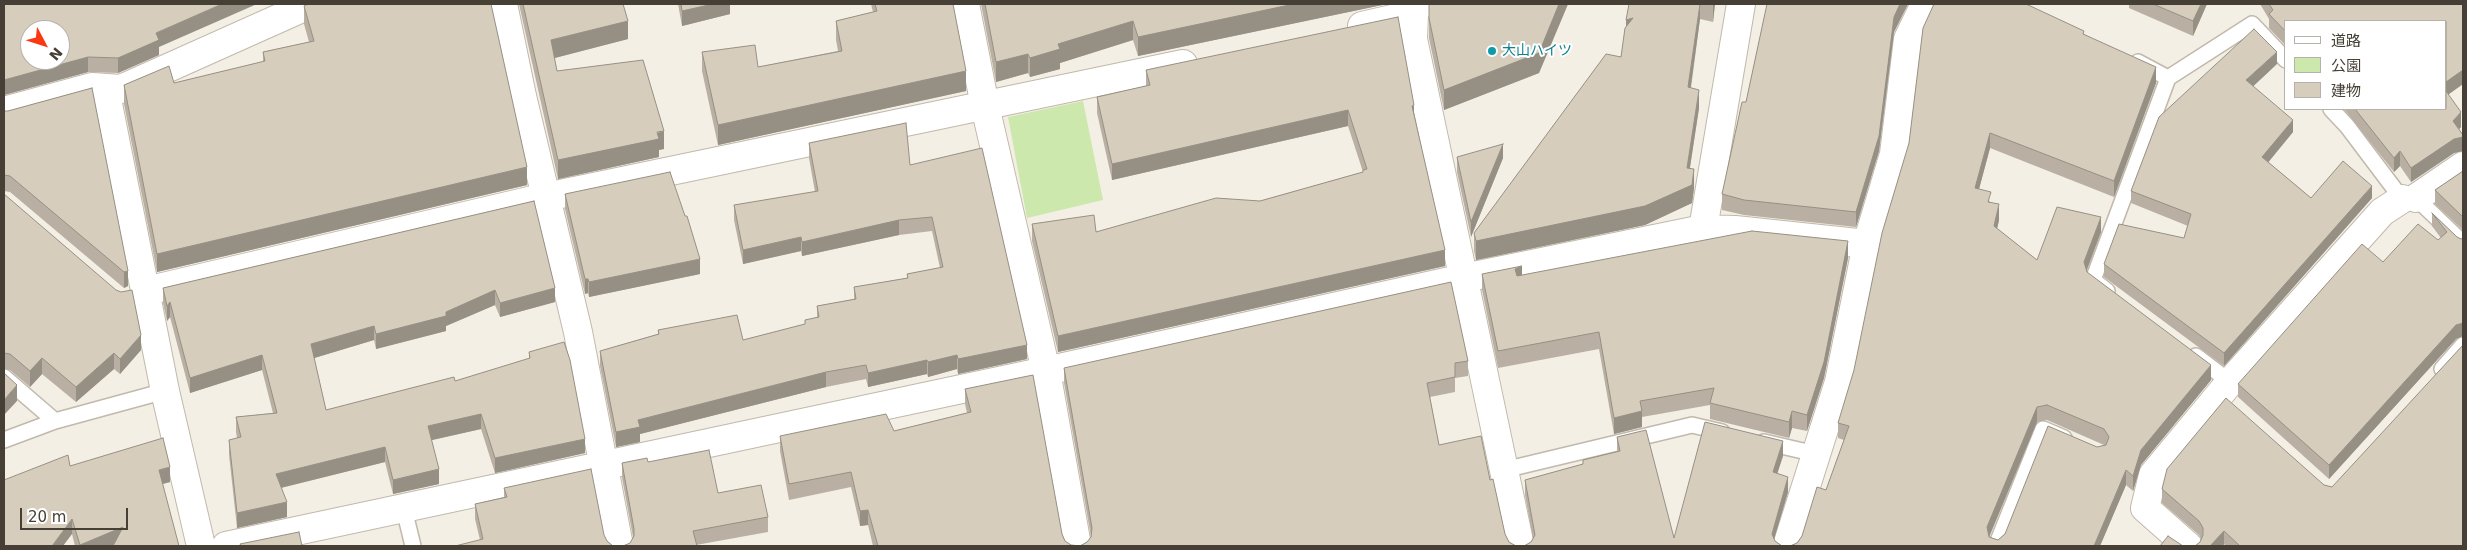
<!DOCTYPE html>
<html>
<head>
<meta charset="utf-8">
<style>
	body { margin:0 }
	#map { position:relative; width:2467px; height:550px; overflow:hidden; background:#f3efe5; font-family:"DejaVu Sans","Noto Sans JP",sans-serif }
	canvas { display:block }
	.frame { position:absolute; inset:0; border:5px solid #453f35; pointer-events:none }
	.legend { position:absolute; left:2284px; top:20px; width:162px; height:90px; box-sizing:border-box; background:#fff; border:1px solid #b5b2ae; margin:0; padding:6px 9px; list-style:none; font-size:15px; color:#453f35 }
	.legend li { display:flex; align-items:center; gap:10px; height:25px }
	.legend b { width:25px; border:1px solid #b5b2ae }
	.north { position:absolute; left:20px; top:20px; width:50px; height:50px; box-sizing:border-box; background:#fff; border:1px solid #b5b2ae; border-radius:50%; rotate:130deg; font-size:14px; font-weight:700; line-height:20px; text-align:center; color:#453f35 }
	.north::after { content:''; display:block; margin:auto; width:18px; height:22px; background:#fc3813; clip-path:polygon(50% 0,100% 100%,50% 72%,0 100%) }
	.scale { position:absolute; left:20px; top:508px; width:108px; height:22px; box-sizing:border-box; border:2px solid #453f35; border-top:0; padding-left:6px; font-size:15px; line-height:18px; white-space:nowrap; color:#453f35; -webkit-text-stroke:4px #fff; paint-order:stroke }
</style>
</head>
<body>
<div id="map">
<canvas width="2467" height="550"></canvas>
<div class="frame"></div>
<ul class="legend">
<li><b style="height:6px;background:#fff"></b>道路</li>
<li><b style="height:14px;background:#cde8ad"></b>公園</li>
<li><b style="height:14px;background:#d7cdbd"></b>建物</li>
</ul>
<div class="north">N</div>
<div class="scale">20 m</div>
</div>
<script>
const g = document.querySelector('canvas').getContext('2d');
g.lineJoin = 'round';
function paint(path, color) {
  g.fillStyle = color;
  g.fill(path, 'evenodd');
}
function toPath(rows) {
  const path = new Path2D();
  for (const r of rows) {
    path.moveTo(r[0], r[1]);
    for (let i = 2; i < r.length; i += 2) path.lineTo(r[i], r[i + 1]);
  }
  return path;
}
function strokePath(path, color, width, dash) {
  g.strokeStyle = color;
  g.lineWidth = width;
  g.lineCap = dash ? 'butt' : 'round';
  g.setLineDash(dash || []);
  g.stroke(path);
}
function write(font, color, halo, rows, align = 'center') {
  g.font = font + ' "DejaVu Sans","Noto Sans JP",sans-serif';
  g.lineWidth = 4;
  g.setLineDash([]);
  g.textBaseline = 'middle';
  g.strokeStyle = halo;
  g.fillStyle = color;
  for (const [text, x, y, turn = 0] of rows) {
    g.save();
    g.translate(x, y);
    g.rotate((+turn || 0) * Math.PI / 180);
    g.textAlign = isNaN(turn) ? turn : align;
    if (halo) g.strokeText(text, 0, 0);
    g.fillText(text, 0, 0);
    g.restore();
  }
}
const green = toPath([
	[1083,101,1103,200,1027,218,1008,117]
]);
const service = toPath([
	[2138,62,2168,78,2252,24,2286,60],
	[2331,109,2347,126,2402,199,2416,198,2463,243],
	[2107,291,2093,280,2168,78],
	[2196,356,2230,382],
	[2442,369,2463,345],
	[4,377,55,421],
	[4,440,55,421,165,391],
	[1764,442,1816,454],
	[1504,470,1692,425,1722,432],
	[404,509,413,546],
	[1996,546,2043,429,2064,438]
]);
const minor = toPath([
	[503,4,522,96,578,332,619,546],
	[965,4,985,106,1046,371,1077,546],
	[1419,4,1414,14,1413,39,1520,546],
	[1362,26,1414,14],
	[105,89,165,391,201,546],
	[4,111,92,87,121,89,311,4],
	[2416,198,2463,166],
	[1703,229,1741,4],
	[146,291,546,197,1183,64],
	[226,546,1046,371,1464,278,1703,229,1735,230,1867,244],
	[1787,546,1839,382,1867,244,1894,154,1908,39,1925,4],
	[2188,546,2145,508,2153,475,2230,382,2382,212,2402,199]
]);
const wall = toPath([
	[4,4,159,47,159,55,118,73,88,72,4,95],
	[519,4,623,4,628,39,554,58,557,71,664,149,659,150,659,157,558,179],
	[678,4,730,4,730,14,682,26],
	[871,4,953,4,966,91,718,145,702,71,702,52,758,67,838,51,836,40,836,21,873,12],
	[981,4,1387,4,1138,56,1133,40,1060,63,1060,69,1030,77,1028,73,996,82],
	[1429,4,1568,4,1539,73,1444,110,1429,38],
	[1629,4,1715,4,1713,22,1700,19,1691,88,1699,108,1690,168,1694,188,1692,203,1645,225,1476,260,1474,251,1474,233,1621,57,1626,26],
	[1767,4,1908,4,1894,32,1879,151,1856,227,1744,215,1722,210,1722,194,1746,102],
	[2027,4,2027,5,2084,34,2156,83,2114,197,1990,148,1979,189,1991,203,1999,220,1997,229,2037,260,2101,232,2087,270,2087,272,2211,380,2141,465,2133,491,2126,485,2100,546,873,546,868,525,860,526,851,487,789,500,780,451,780,436,894,431,967,413,965,404,965,389,1062,534,1065,541,1071,545,1080,546,1087,542,1091,537,1064,383,1064,368,1468,361,1468,376,1455,378,1455,392,1430,397,1439,445,1490,480,1505,534,1509,542,1516,546,1524,546,1531,542,1533,539,1525,495,1525,480,1583,464,1583,460,1617,452,1617,437,1674,538,1783,456,1777,473,1788,492,1774,539,1775,541,1782,546,1790,546,1797,543,1802,536,1826,490,1844,440,1838,438,1838,423],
	[2047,420,2104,445,2097,447,1998,540,1989,537,2037,422],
	[2129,4,2207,4,2193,36,2129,8],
	[2260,4,2463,4,2463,84,2448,95,2461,127,2459,129,2463,135,2463,151,2454,153,2411,182,2400,166,2394,172,2344,109,2446,109,2286,21,2286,46,2269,28,2269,19],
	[304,6,527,185,157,272,124,104,124,85,174,83,263,62,263,52,309,42,304,24],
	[2277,64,2253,86,2293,132,2268,162,2311,198,2372,198,2224,366,2104,277,2104,264,2184,238,2188,226,2131,203,2131,191],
	[1146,70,1414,117,1445,266,1058,352,1032,241,1032,224,1096,232,1260,201,1363,172,1348,126,1112,180,1097,113,1097,97,1146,86],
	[92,88,128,286,124,288,10,192,4,191,4,111,8,111],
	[809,143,910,165,1027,359,958,374,957,369,928,377,927,374,868,387,866,379,826,387,640,434,640,442,616,447,600,366,600,351,658,334,658,330,743,340,805,324,805,320,817,317,817,306,854,299,854,287,907,278,907,274,940,268,932,231,899,235,802,256,801,251,743,264,734,220,734,205,815,192,809,158],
	[1457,157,1503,158,1471,237,1457,172],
	[2463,171,2463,230,2435,204,2435,190],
	[4,194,141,350,120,374,114,369,76,402,42,374,30,387,10,370,4,369],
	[565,194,700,274,589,297,588,293,585,294,565,209],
	[534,201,555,302,500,317,495,305,446,326,446,331,376,349,374,340,314,358,326,410,455,381,529,359,529,352,585,453,495,473,481,429,431,440,439,484,393,494,385,462,281,488,287,517,237,528,229,455,229,440,237,438,236,432,236,417,273,413,262,370,190,393,170,317,167,321,163,303,163,288],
	[2432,213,2457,237,2461,239,2456,339,2329,479,2238,397,2238,384,2383,262,2438,240,2441,238,2432,226],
	[1848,258,1824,378,1807,431,1792,428,1789,438,1710,419,1710,405,1642,417,1642,427,1614,434,1599,349,1498,368,1482,290,1482,274,1522,275],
	[648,462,718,493,768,517,768,532,696,545,630,543,633,537,622,478,622,463],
	[70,466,170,482,162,484,114,545,111,546,75,546,72,534],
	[2324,485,2332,487,2463,546,2226,546,2224,544,2223,546,2195,546,2200,542,2201,539,2199,535,2162,503,2162,489],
	[504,488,604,535,607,541,613,546,480,540,475,519,475,504,504,497]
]);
const shadedWall = toPath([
	[222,4,257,4,159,47,159,55,118,73,118,58,156,33],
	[713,4,730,4,730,14,682,26,682,11],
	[1294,4,1387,4,1138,56,1138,37],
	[1559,4,1568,4,1539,73,1444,110,1444,90],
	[1700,4,1700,19,1688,106,1688,87],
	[1713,4,1715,4,1713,22],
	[1900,4,1908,4,1894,32,1879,151,1856,227,1856,212,1894,17],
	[2201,4,2207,4,2193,36,2193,21],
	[1633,18,1626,39,1626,20],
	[628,21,628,39,551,59,551,40],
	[1133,21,1133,40,1060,63,1060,69,1030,77,1030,58,1058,44],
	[2277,52,2277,64,2246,93,2246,80],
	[1028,54,1028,73,996,82,996,62],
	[88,57,88,72,4,95,4,80],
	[2156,67,2156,83,2114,197,2114,181],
	[2463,70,2463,84,2446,96,2446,82],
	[966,71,966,91,718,145,718,125],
	[1699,90,1699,108,1687,186,1687,168],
	[1414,105,1414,121,1412,106],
	[1348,110,1348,126,1112,180,1112,164],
	[2461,112,2461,127,2453,136,2453,121],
	[2293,120,2293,132,2262,170,2262,157],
	[664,131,664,149,659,150,659,157,558,179,558,160],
	[1990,133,1990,148,1975,204,1975,188],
	[2463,137,2463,151,2454,153,2411,182,2411,168,2454,139],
	[1503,144,1503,158,1471,237,1471,222],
	[2400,151,2400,166,2394,172,2394,158],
	[527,167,527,185,157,272,157,254],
	[1694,169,1694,188,1692,203,1645,225,1476,260,1476,241],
	[2372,186,2372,198,2224,366,2224,353],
	[1999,204,1999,220,1994,242,1994,226],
	[2101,217,2101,232,2084,277,2084,262],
	[899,220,899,235,802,256,802,242],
	[801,237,801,251,743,264,743,250],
	[1848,241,1848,258,1824,378,1807,431,1807,415],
	[1445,250,1445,266,1058,352,1058,336],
	[700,259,700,274,589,297,589,282],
	[1522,266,1522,282,1515,285,1515,269],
	[128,271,128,286,124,288,124,272],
	[585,279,588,279,588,293,585,294],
	[555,288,555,302,500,317,500,303],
	[495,290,495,305,446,326,446,331,376,349,376,334,446,312],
	[170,302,170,317,167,321,167,306],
	[2463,323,2463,336,2456,339,2329,479,2329,465,2456,325],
	[374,326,374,340,311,359,311,344],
	[141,335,141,350,120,374,120,359],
	[1027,345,1027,359,958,374,958,359],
	[114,353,114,369,76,402,76,387],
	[262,355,262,370,190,393,190,378],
	[957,355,957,369,928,377,928,362],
	[42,358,42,374,30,387,30,371],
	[927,360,927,374,868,387,868,373],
	[2211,365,2211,380,2141,465,2133,491,2133,476,2141,450],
	[826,372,826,387,640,434,640,442,616,447,616,432,638,420],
	[17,385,17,401,4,415,4,400],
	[2037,407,2037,422,1987,542,1987,527],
	[1642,411,1642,427,1614,434,1614,418],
	[1792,411,1792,428,1789,438,1789,422],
	[481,414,481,429,428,441,428,426],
	[585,439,585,453,495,473,495,458],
	[1783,441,1783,456,1773,487,1773,472],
	[385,447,385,462,276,489,276,474],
	[170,467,170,482,159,485,159,470],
	[439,469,439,484,393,494,393,480],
	[2126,470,2126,485,2100,546,2094,546],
	[1788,477,1788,492,1772,546,1772,534],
	[287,502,287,517,237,528,237,513],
	[868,510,868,525,860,526,860,511],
	[72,519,72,534,63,546,52,546],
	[123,527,123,541,111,546,80,546,80,545],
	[2224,531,2224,544,2223,546,2210,546]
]);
const building = toPath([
	[4,4,222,4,156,33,159,40,118,58,88,57,4,80,4,4],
	[30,30,60,30,60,60,30,60,30,30],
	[308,4,491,4,527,167,157,254,124,85,169,66,174,83,265,61,263,52,314,41,304,6,308,4],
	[523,4,623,4,628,21,551,40,557,71,643,60,664,131,657,132,659,139,558,160,523,4],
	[681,4,713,4,682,11,681,4],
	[875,4,953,4,966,71,718,125,702,52,755,45,758,67,842,51,836,21,877,11,875,4],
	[985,4,1294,4,1138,37,1133,21,1058,44,1060,49,1030,58,1028,54,996,62,985,4],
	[1429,4,1559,4,1539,53,1444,90,1429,18,1429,4],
	[1629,4,1700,4,1688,87,1699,90,1687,168,1694,169,1692,185,1645,206,1476,241,1474,233,1606,54,1621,57,1625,28,1633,18,1626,20,1629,4],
	[1767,4,1900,4,1894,17,1879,136,1856,212,1744,200,1722,194,1742,102,1746,102,1767,4],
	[1934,4,2027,4,2026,4,2084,31,2083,34,2156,67,2114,181,1990,133,1975,188,1991,192,1988,202,1999,204,1994,226,2037,260,2057,207,2101,217,2084,262,2087,272,2211,365,2141,450,2133,476,2126,470,2094,546,878,546,868,510,860,511,851,472,789,484,780,436,886,414,894,431,971,412,965,389,1033,375,1062,534,1065,541,1071,545,1080,546,1087,542,1091,537,1092,528,1064,368,1451,282,1468,361,1455,363,1455,377,1427,383,1439,445,1481,436,1490,480,1493,479,1505,534,1509,542,1516,546,1524,546,1531,542,1535,535,1525,480,1583,464,1583,460,1620,451,1617,437,1646,430,1674,538,1705,422,1783,441,1773,472,1788,477,1772,534,1775,541,1782,546,1790,546,1797,543,1802,536,1817,487,1826,490,1849,426,1838,423,1854,370,1882,233,1909,143,1923,28,1934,4],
	[2047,405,2104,429,2109,437,2106,445,2097,447,2048,426,2005,534,1998,540,1989,537,1987,527,2037,407,2047,405],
	[2153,4,2201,4,2193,21,2153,4],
	[2269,4,2463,4,2463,70,2446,82,2446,21,2286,21,2286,32,2269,14,2273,10,2269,4],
	[1398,17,1414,105,1412,106,1445,250,1058,336,1032,224,1094,215,1096,232,1216,198,1260,201,1363,172,1363,170,1367,169,1348,110,1112,164,1097,97,1150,85,1146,70,1398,17],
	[2254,29,2277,52,2246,80,2293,120,2262,157,2311,198,2343,161,2372,186,2224,353,2104,264,2119,224,2184,238,2191,214,2131,191,2159,117,2254,29],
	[92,88,128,271,124,272,10,176,4,175,4,111,8,111,92,88],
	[2446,91,2461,112,2453,121,2463,135,2463,137,2454,139,2411,168,2400,151,2394,158,2355,109,2446,109,2446,91],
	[906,123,910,165,982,148,1027,345,958,359,957,355,928,362,927,360,868,373,866,365,826,372,638,420,640,427,616,432,600,351,659,334,658,330,737,315,743,340,805,324,805,320,819,317,817,306,856,299,854,287,908,278,907,274,943,267,932,217,899,220,802,242,801,237,743,250,734,205,818,191,809,143,906,123],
	[1503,144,1471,222,1457,157,1503,144],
	[2463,171,2463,217,2435,190,2463,171],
	[670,172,685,216,687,216,700,259,589,282,588,279,585,279,565,194,670,172],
	[4,194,116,290,121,292,132,290,141,335,120,359,114,353,76,387,42,358,30,371,10,354,4,353,4,194],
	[534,201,555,288,500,303,495,290,446,312,446,316,376,334,374,326,311,344,326,410,454,377,455,381,530,358,529,352,564,342,570,360,585,439,495,458,481,414,428,426,439,469,393,480,385,447,276,474,287,502,237,513,229,440,241,437,236,417,277,413,262,355,190,378,170,302,167,306,163,288,534,201],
	[2432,213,2457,237,2461,239,2463,238,2463,323,2456,325,2329,465,2238,384,2362,244,2383,262,2418,224,2438,240,2447,232,2432,213],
	[1752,231,1848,241,1824,362,1807,415,1792,411,1789,422,1710,403,1714,388,1640,401,1642,411,1614,418,1599,332,1498,351,1482,274,1522,266,1515,269,1517,276,1752,231],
	[2463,345,2463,546,2240,546,2224,531,2210,546,2195,546,2200,542,2203,535,2203,528,2199,521,2162,489,2167,469,2226,398,2324,485,2332,487,2463,345],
	[4,373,17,385,4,400,4,373],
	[163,438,170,467,159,470,179,546,113,546,123,527,80,545,72,519,52,546,4,546,4,480,68,455,70,466,163,438],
	[709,450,718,493,761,485,768,517,693,531,697,546,623,546,630,543,634,536,634,529,622,463,647,458,648,462,709,450],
	[591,469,604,535,607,541,613,546,618,546,455,546,483,539,475,504,507,497,504,488,591,469],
	[299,532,302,546,241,546,240,544,299,532],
	[2168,536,2183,546,2160,546,2168,536]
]);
const markers = [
	[1492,51,5,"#0f9aa8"]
];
const cultureNames = [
	["大山ハイツ",1502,51]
];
paint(green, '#cde8ad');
strokePath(service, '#c1b9ab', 18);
strokePath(minor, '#c1b9ab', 30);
strokePath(service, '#fff', 15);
strokePath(minor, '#fff', 28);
paint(wall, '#b9b0a3');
paint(shadedWall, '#969084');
paint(building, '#d7cdbd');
strokePath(building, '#969084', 1);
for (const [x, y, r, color] of markers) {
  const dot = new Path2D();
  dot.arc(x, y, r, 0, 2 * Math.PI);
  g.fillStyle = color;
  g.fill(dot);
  strokePath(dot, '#fff', 2);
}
write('14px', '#0d838f', '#fff', cultureNames, 'left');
</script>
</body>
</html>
